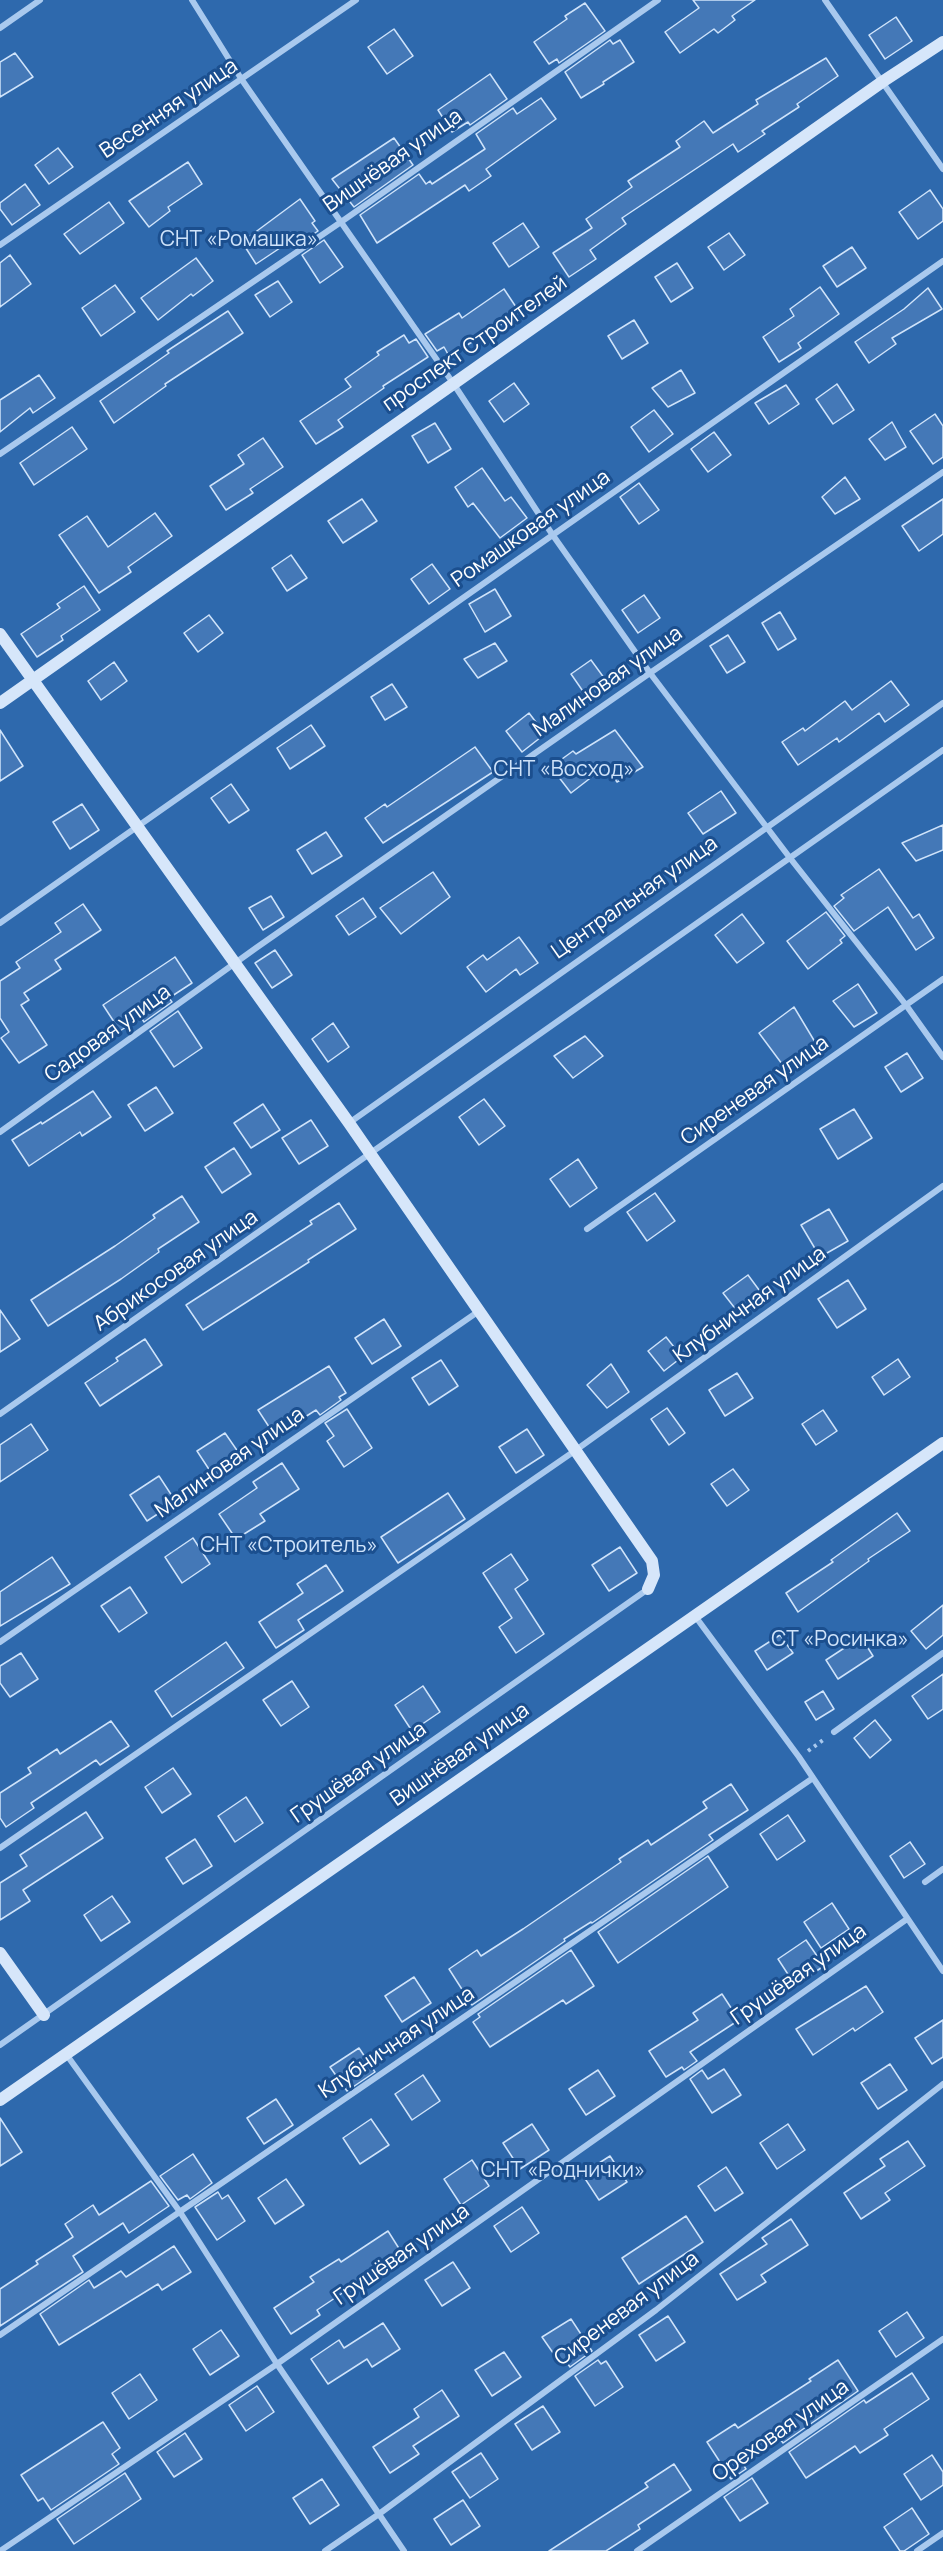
<!DOCTYPE html>
<html>
<head>
<meta charset="utf-8">
<style>
	body { margin:0 }
	canvas { display:block; background:#1b4f8f }
</style>
</head>
<body>
<canvas width="943" height="2551"></canvas>
<script>
const g = document.querySelector('canvas').getContext('2d');
g.lineJoin = 'round';
function paint(path, color) {
  g.fillStyle = color;
  g.fill(path, 'evenodd');
}
function toPath(rows) {
  const path = new Path2D();
  for (const r of rows) {
    path.moveTo(r[0], r[1]);
    for (let i = 2; i < r.length; i += 2) path.lineTo(r[i], r[i + 1]);
  }
  return path;
}
function strokePath(path, color, width, dash) {
  g.strokeStyle = color;
  g.lineWidth = width;
  g.lineCap = dash ? 'butt' : 'round';
  g.setLineDash(dash || []);
  g.stroke(path);
}
function write(font, color, halo, rows, align = 'center') {
  g.font = font + ' Manrope,sans-serif';
  g.lineWidth = 6;
  g.setLineDash([]);
  g.textBaseline = 'middle';
  g.strokeStyle = halo;
  g.fillStyle = color;
  for (const [text, x, y, turn = 0] of rows) {
    g.save();
    g.translate(x, y);
    g.rotate((+turn || 0) * Math.PI / 180);
    g.textAlign = isNaN(turn) ? turn : align;
    if (halo) g.strokeText(text, 0, 0);
    g.fillText(text, 0, 0);
    g.restore();
  }
}
const green = toPath([
	[0,0,943,0,943,2551,0,2551]
]);
const building = toPath([
	[693,0,755,0,732,16,735,20,718,33,714,29,680,53,665,32,699,8,693,0],
	[585,3,605,31,559,63,557,59,549,64,534,42,567,19,565,16,585,3],
	[896,17,912,41,885,59,869,35,896,17],
	[394,29,413,56,387,74,368,47,394,29],
	[610,40,613,44,620,40,634,62,603,82,604,84,581,98,565,72,610,40],
	[15,53,33,77,0,97,0,62,15,53],
	[826,58,838,76,797,104,799,107,762,131,765,134,738,152,733,144,622,218,626,224,590,250,596,259,569,277,553,253,592,228,586,219,632,187,628,181,680,147,676,141,704,121,713,133,758,104,756,100,826,58],
	[490,74,507,99,470,125,468,122,452,132,438,110,490,74],
	[541,98,556,119,486,169,491,176,469,191,465,185,377,243,360,215,419,174,426,184,430,181,432,184,485,149,476,134,513,108,517,114,541,98],
	[394,138,413,165,354,207,332,179,394,138],
	[58,148,73,167,49,184,35,165,58,148],
	[188,162,202,184,168,207,170,211,149,227,129,201,188,162],
	[25,184,40,205,12,225,0,209,0,203,25,184],
	[930,190,943,209,943,221,918,239,899,212,930,190],
	[300,199,315,221,312,223,318,231,296,246,292,240,256,264,242,242,300,199],
	[109,202,124,223,80,254,64,234,109,202],
	[523,223,539,247,509,267,493,243,523,223],
	[729,233,745,255,724,270,708,247,729,233],
	[324,240,343,267,320,283,302,255,324,240],
	[852,247,866,268,837,287,823,266,852,247],
	[10,255,31,284,0,307,0,263,10,255],
	[196,258,213,281,193,296,191,294,158,320,141,298,196,258],
	[677,263,693,288,671,302,655,277,677,263],
	[278,281,292,302,270,317,255,295,278,281],
	[115,285,135,312,101,336,82,308,115,285],
	[820,287,839,314,798,343,801,348,779,362,763,337,794,316,790,309,820,287],
	[928,288,942,309,892,338,896,344,869,363,855,342,904,309,928,288],
	[504,289,520,313,449,356,444,347,437,351,425,334,459,313,462,318,504,289],
	[228,311,243,333,165,384,166,386,114,423,100,401,169,353,167,351,228,311],
	[634,320,648,343,622,359,608,336,634,320],
	[404,335,409,343,416,339,428,357,383,386,384,388,338,420,343,427,316,444,300,421,351,387,345,379,379,355,377,352,404,335],
	[681,370,695,393,668,407,652,388,681,370],
	[39,375,55,398,33,413,30,408,0,432,0,400,39,375],
	[514,383,529,404,504,422,489,401,514,383],
	[837,384,854,410,833,424,816,399,837,384],
	[786,385,799,404,769,424,755,403,786,385],
	[654,410,673,434,649,452,631,427,654,410],
	[935,414,943,426,943,457,933,464,910,431,935,414],
	[892,422,906,447,885,460,869,439,892,422],
	[435,423,451,449,428,463,412,436,435,423],
	[72,427,87,449,34,485,20,463,72,427],
	[714,432,731,455,708,472,691,449,714,432],
	[263,438,283,467,250,489,253,493,226,510,210,486,244,464,238,455,263,438],
	[482,468,505,501,511,497,527,518,500,538,473,503,468,507,455,487,482,468],
	[845,477,860,499,835,514,822,497,845,477],
	[639,483,659,510,639,524,620,497,639,483],
	[362,499,377,521,343,543,328,521,362,499],
	[943,499,943,534,919,551,902,526,943,499],
	[155,513,172,536,128,567,131,572,99,593,59,535,87,516,108,547,155,513],
	[291,555,307,578,287,591,272,568,291,555],
	[432,564,450,589,429,604,411,579,432,564],
	[84,586,100,610,61,636,63,640,37,657,21,634,60,608,57,604,84,586],
	[495,589,511,616,485,632,469,604,495,589],
	[644,595,660,618,638,633,622,610,644,595],
	[780,612,796,639,778,650,762,623,780,612],
	[209,615,223,633,198,652,184,633,209,615],
	[728,635,745,662,727,673,710,646,728,635],
	[495,643,507,661,478,678,464,659,495,643],
	[591,660,610,686,589,700,571,674,591,660],
	[114,662,127,681,101,700,88,681,114,662],
	[891,681,909,705,885,722,879,713,839,742,837,738,798,765,782,742,803,728,805,731,845,701,852,710,891,681],
	[392,684,407,707,385,720,371,697,392,684],
	[529,713,545,734,522,752,506,731,529,713],
	[311,725,325,746,290,769,277,748,311,725],
	[0,730,23,766,0,781,0,730],
	[615,730,643,767,617,782,606,766,571,793,551,767,573,751,576,754,615,730],
	[475,747,493,772,383,843,365,818,385,804,387,807,475,747],
	[231,784,249,810,229,823,211,798,231,784],
	[721,791,736,813,703,834,688,813,721,791],
	[82,804,99,830,70,849,53,822,82,804],
	[943,825,943,850,916,861,902,843,943,825],
	[326,832,342,856,312,874,297,850,326,832],
	[879,869,913,918,919,914,934,938,916,950,888,907,854,931,834,906,844,898,841,895,879,869],
	[433,872,450,897,401,934,380,908,433,872],
	[271,896,284,917,263,930,249,908,271,896],
	[363,898,376,917,349,935,336,916,363,898],
	[83,904,101,930,55,960,61,969,24,993,29,1000,21,1005,47,1045,19,1063,1,1038,9,1032,0,1018,0,981,20,968,16,962,61,932,55,923,83,904],
	[826,912,845,936,840,940,842,943,808,969,787,941,826,912],
	[742,914,764,943,737,963,715,935,742,914],
	[519,937,538,963,520,975,516,969,486,992,467,967,483,955,487,960,519,937],
	[275,950,292,975,272,988,255,963,275,950],
	[175,957,192,983,169,998,172,1002,144,1022,141,1017,120,1031,103,1005,175,957],
	[858,984,877,1013,854,1027,833,1001,858,984],
	[794,1007,818,1047,785,1068,759,1033,794,1007],
	[178,1011,202,1048,174,1067,150,1031,178,1011],
	[333,1023,349,1047,328,1062,312,1039,333,1023],
	[585,1036,603,1056,573,1078,554,1056,585,1036],
	[907,1053,923,1078,901,1092,885,1067,907,1053],
	[156,1087,173,1113,145,1131,128,1105,156,1087],
	[93,1091,111,1117,82,1136,80,1132,29,1166,12,1140,41,1122,42,1124,93,1091],
	[484,1099,505,1126,479,1145,459,1117,484,1099],
	[263,1104,280,1130,251,1148,234,1123,263,1104],
	[854,1109,872,1138,838,1159,820,1129,854,1109],
	[311,1120,328,1146,299,1164,282,1138,311,1120],
	[234,1148,251,1174,222,1193,205,1167,234,1148],
	[578,1159,597,1188,570,1207,550,1179,578,1159],
	[655,1193,675,1221,647,1241,627,1212,655,1193],
	[182,1196,199,1222,158,1249,159,1252,121,1279,48,1326,31,1300,115,1246,155,1218,153,1215,182,1196],
	[339,1203,356,1229,308,1260,309,1262,203,1330,186,1305,312,1224,310,1221,339,1203],
	[829,1209,848,1241,820,1257,801,1225,829,1209],
	[748,1275,765,1298,741,1316,723,1293,748,1275],
	[848,1280,866,1309,837,1328,818,1299,848,1280],
	[0,1310,20,1339,0,1352,0,1310],
	[384,1319,401,1346,372,1364,355,1338,384,1319],
	[666,1337,682,1357,664,1371,648,1351,666,1337],
	[145,1339,162,1365,100,1406,85,1383,118,1361,116,1358,145,1339],
	[898,1359,910,1377,884,1395,872,1377,898,1359],
	[441,1360,458,1386,429,1405,412,1378,441,1360],
	[611,1364,629,1392,607,1408,587,1385,611,1364],
	[329,1366,346,1393,339,1397,341,1400,320,1415,316,1410,275,1436,258,1410,329,1366],
	[737,1373,753,1398,725,1416,709,1390,737,1373],
	[667,1408,685,1433,669,1445,651,1419,667,1408],
	[347,1409,372,1448,344,1467,327,1441,334,1436,325,1423,347,1409],
	[823,1410,837,1431,816,1445,802,1424,823,1410],
	[31,1424,48,1450,0,1482,0,1445,31,1424],
	[527,1429,544,1455,516,1473,499,1447,527,1429],
	[225,1433,243,1459,214,1477,197,1451,225,1433],
	[282,1463,299,1489,260,1514,265,1521,236,1539,219,1514,257,1488,253,1482,282,1463],
	[733,1469,749,1490,727,1506,711,1484,733,1469],
	[159,1476,176,1502,147,1521,130,1495,159,1476],
	[448,1493,465,1519,398,1563,381,1537,448,1493],
	[897,1513,910,1531,868,1559,869,1561,798,1612,786,1593,833,1562,831,1560,897,1513],
	[193,1538,210,1564,182,1583,165,1557,193,1538],
	[620,1547,637,1573,609,1591,592,1565,620,1547],
	[511,1554,528,1580,515,1589,544,1634,516,1653,499,1627,512,1618,483,1573,511,1554],
	[52,1557,70,1584,0,1626,0,1592,52,1557],
	[326,1565,343,1591,298,1620,304,1630,276,1648,259,1622,303,1593,297,1584,326,1565],
	[130,1587,147,1613,119,1632,101,1606,130,1587],
	[943,1605,943,1635,926,1649,911,1631,943,1605],
	[780,1635,793,1653,767,1670,755,1651,780,1635],
	[861,1637,873,1656,838,1679,826,1660,861,1637],
	[226,1642,244,1668,172,1717,155,1691,226,1642],
	[21,1653,38,1679,10,1697,0,1683,0,1666,21,1653],
	[943,1674,943,1709,928,1719,912,1696,943,1674],
	[292,1681,309,1707,281,1726,263,1700,292,1681],
	[423,1686,440,1712,412,1731,395,1705,423,1686],
	[823,1691,834,1709,816,1720,805,1702,823,1691],
	[875,1720,891,1740,870,1758,854,1738,875,1720],
	[111,1721,129,1746,100,1765,96,1760,31,1803,34,1808,6,1827,0,1818,0,1793,31,1773,28,1768,57,1749,60,1754,111,1721],
	[173,1768,191,1794,162,1813,145,1787,173,1768],
	[731,1784,748,1810,709,1835,713,1840,592,1923,591,1922,564,1939,565,1941,472,2005,449,1969,477,1950,481,1956,523,1929,621,1862,619,1859,648,1840,651,1845,707,1808,703,1802,731,1784],
	[246,1797,263,1823,235,1842,218,1816,246,1797],
	[86,1812,103,1838,23,1890,30,1901,0,1920,0,1883,27,1866,20,1855,86,1812],
	[788,1815,805,1841,777,1860,760,1834,788,1815],
	[195,1839,212,1866,183,1884,166,1858,195,1839],
	[910,1842,925,1864,904,1878,890,1856,910,1842],
	[708,1856,728,1887,618,1963,598,1932,708,1856],
	[112,1896,130,1922,101,1941,84,1915,112,1896],
	[832,1903,849,1929,821,1948,804,1922,832,1903],
	[806,1940,824,1966,795,1985,778,1959,806,1940],
	[571,1950,594,1986,566,2004,563,2000,490,2047,473,2022,480,2017,478,2014,571,1950],
	[414,1977,431,2003,402,2022,385,1996,414,1977],
	[866,1986,883,2012,855,2031,853,2028,813,2055,796,2029,866,1986],
	[722,1994,739,2020,690,2052,697,2061,684,2070,682,2067,666,2077,649,2051,698,2020,693,2013,722,1994],
	[943,2020,943,2057,932,2064,915,2038,943,2020],
	[359,2048,375,2072,347,2091,330,2067,359,2048],
	[890,2064,907,2090,878,2109,861,2083,890,2064],
	[724,2069,741,2095,712,2113,690,2079,702,2070,708,2079,724,2069],
	[598,2070,615,2096,586,2115,569,2089,598,2070],
	[423,2075,440,2101,412,2120,395,2094,423,2075],
	[276,2099,293,2125,264,2144,247,2118,276,2099],
	[0,2118,22,2152,0,2166,0,2118],
	[371,2119,389,2145,360,2164,343,2138,371,2119],
	[532,2124,549,2150,520,2169,503,2143,532,2124],
	[788,2124,805,2150,777,2169,760,2143,788,2124],
	[908,2141,925,2166,885,2193,890,2200,861,2219,844,2193,885,2166,880,2159,908,2141],
	[193,2154,212,2183,190,2199,187,2195,178,2200,160,2176,193,2154],
	[610,2156,627,2182,599,2200,582,2174,610,2156],
	[472,2160,489,2186,461,2205,444,2179,472,2160],
	[726,2167,743,2193,715,2211,698,2186,726,2167],
	[286,2179,304,2205,275,2224,258,2198,286,2179],
	[151,2181,169,2206,129,2233,123,2223,73,2256,83,2272,0,2326,0,2289,38,2264,36,2261,73,2237,65,2224,93,2205,99,2215,151,2181],
	[218,2192,222,2199,228,2195,245,2221,217,2240,195,2207,218,2192],
	[522,2207,539,2233,511,2252,494,2226,522,2207],
	[686,2216,703,2242,639,2284,622,2258,686,2216],
	[791,2219,808,2245,761,2275,766,2282,737,2300,720,2274,767,2244,762,2238,791,2219],
	[388,2231,405,2258,376,2276,374,2272,317,2310,320,2315,291,2334,274,2308,314,2282,310,2277,339,2259,341,2262,388,2231],
	[174,2246,191,2272,162,2290,158,2284,59,2345,40,2314,89,2280,94,2288,121,2271,126,2277,174,2246],
	[453,2262,470,2288,442,2306,425,2280,453,2262],
	[907,2312,924,2338,896,2357,879,2331,907,2312],
	[668,2316,685,2342,656,2361,639,2335,668,2316],
	[571,2319,592,2351,570,2367,565,2360,560,2363,542,2337,571,2319],
	[383,2323,400,2349,372,2367,367,2359,328,2384,311,2359,339,2340,344,2348,383,2323],
	[221,2330,239,2356,210,2375,193,2349,221,2330],
	[504,2352,521,2377,492,2396,475,2370,504,2352],
	[598,2360,601,2364,606,2361,623,2387,595,2406,575,2376,598,2360],
	[838,2360,858,2391,783,2443,776,2433,739,2458,746,2469,731,2479,707,2442,735,2424,738,2428,811,2381,809,2379,838,2360],
	[912,2373,929,2399,884,2429,888,2435,860,2453,855,2446,806,2478,789,2452,864,2400,866,2403,912,2373],
	[140,2374,157,2400,129,2419,112,2393,140,2374],
	[257,2386,274,2412,246,2431,229,2405,257,2386],
	[442,2390,459,2416,413,2446,419,2454,390,2473,373,2447,419,2417,414,2409,442,2390],
	[543,2406,560,2432,532,2450,515,2424,543,2406],
	[103,2422,120,2448,112,2454,119,2464,51,2510,43,2498,38,2501,21,2475,103,2422],
	[185,2433,202,2459,174,2477,157,2452,185,2433],
	[481,2453,498,2479,470,2498,452,2472,481,2453],
	[932,2455,943,2472,943,2485,921,2500,904,2474,932,2455],
	[674,2464,691,2490,638,2525,640,2529,606,2551,549,2551,648,2487,645,2483,674,2464],
	[125,2473,141,2499,74,2544,57,2519,125,2473],
	[752,2478,768,2503,740,2521,724,2497,752,2478],
	[322,2479,339,2505,310,2524,293,2498,322,2479],
	[463,2500,480,2526,451,2545,434,2519,463,2500],
	[912,2508,929,2534,904,2551,900,2551,884,2527,912,2508]
]);
const path = toPath([
	[808,1751,826,1738]
]);
const street = toPath([
	[192,0,242,80,453,383,552,534,650,673,790,858,906,1005,943,1057],
	[825,0,943,169],
	[0,28,40,0],
	[0,245,356,0],
	[0,454,341,222,658,0],
	[0,923,943,261],
	[349,1123,943,703],
	[0,1132,256,948,650,673,943,472],
	[587,1229,943,979],
	[0,1414,943,750],
	[695,1616,799,1757,943,1971],
	[0,1642,479,1311],
	[834,1732,943,1653],
	[0,1848,576,1450,943,1186],
	[925,1882,943,1869],
	[0,2045,648,1589],
	[66,2054,180,2212,277,2364,404,2551],
	[0,2335,813,1778],
	[0,2551,277,2364,907,1919],
	[325,2551,379,2514,656,2310,943,2084],
	[637,2551,943,2339],
	[917,2551,943,2533]
]);
const secondary = toPath([
	[0,634,349,1123,652,1561,654,1575,648,1589],
	[0,703,882,82,943,42],
	[0,1953,44,2015],
	[0,2100,943,1443]
]);
const streetNames = [
	["Весенняя улица",169,109,-34],
	["Вишнёвая улица",393,161,-35],
	["проспект Строителей",475,344,-35],
	["Ромашковая улица",531,529,-35],
	["Малиновая улица",608,682,-35],
	["Центральная улица",635,898,-35],
	["Садовая улица",108,1034,-36],
	["Сиреневая улица",755,1091,-35],
	["Абрикосовая улица",176,1271,-35],
	["Клубничная улица",750,1305,-36],
	["Малиновая улица",230,1463,-35],
	["Вишнёвая улица",460,1755,-35],
	["Грушёвая улица",359,1773,-35],
	["Грушёвая улица",799,1975,-35],
	["Клубничная улица",397,2043,-34],
	["Грушёвая улица",402,2255,-35],
	["Сиреневая улица",627,2309,-37],
	["Ореховая улица",781,2431,-35]
];
const parkNames = [
	["СНТ «Ромашка»",239,240],
	["СНТ «Восход»",564,770],
	["СНТ «Строитель»",289,1546],
	["СТ «Росинка»",840,1640],
	["СНТ «Роднички»",563,2171]
];
paint(green, '#2e69ad');
paint(building, '#4478b7');
strokePath(building, '#cfe3fa', 1.5);
strokePath(path, '#a9c9ee', 4, [3, 4.5]);
strokePath(street, '#a9c9ee', 6);
strokePath(secondary, '#d6e6fa', 12);
write('21px', '#fff', '#1b4f8f', streetNames);
write('21px', '#cfe3fa', '#1b4f8f', parkNames);
</script>
</body>
</html>
